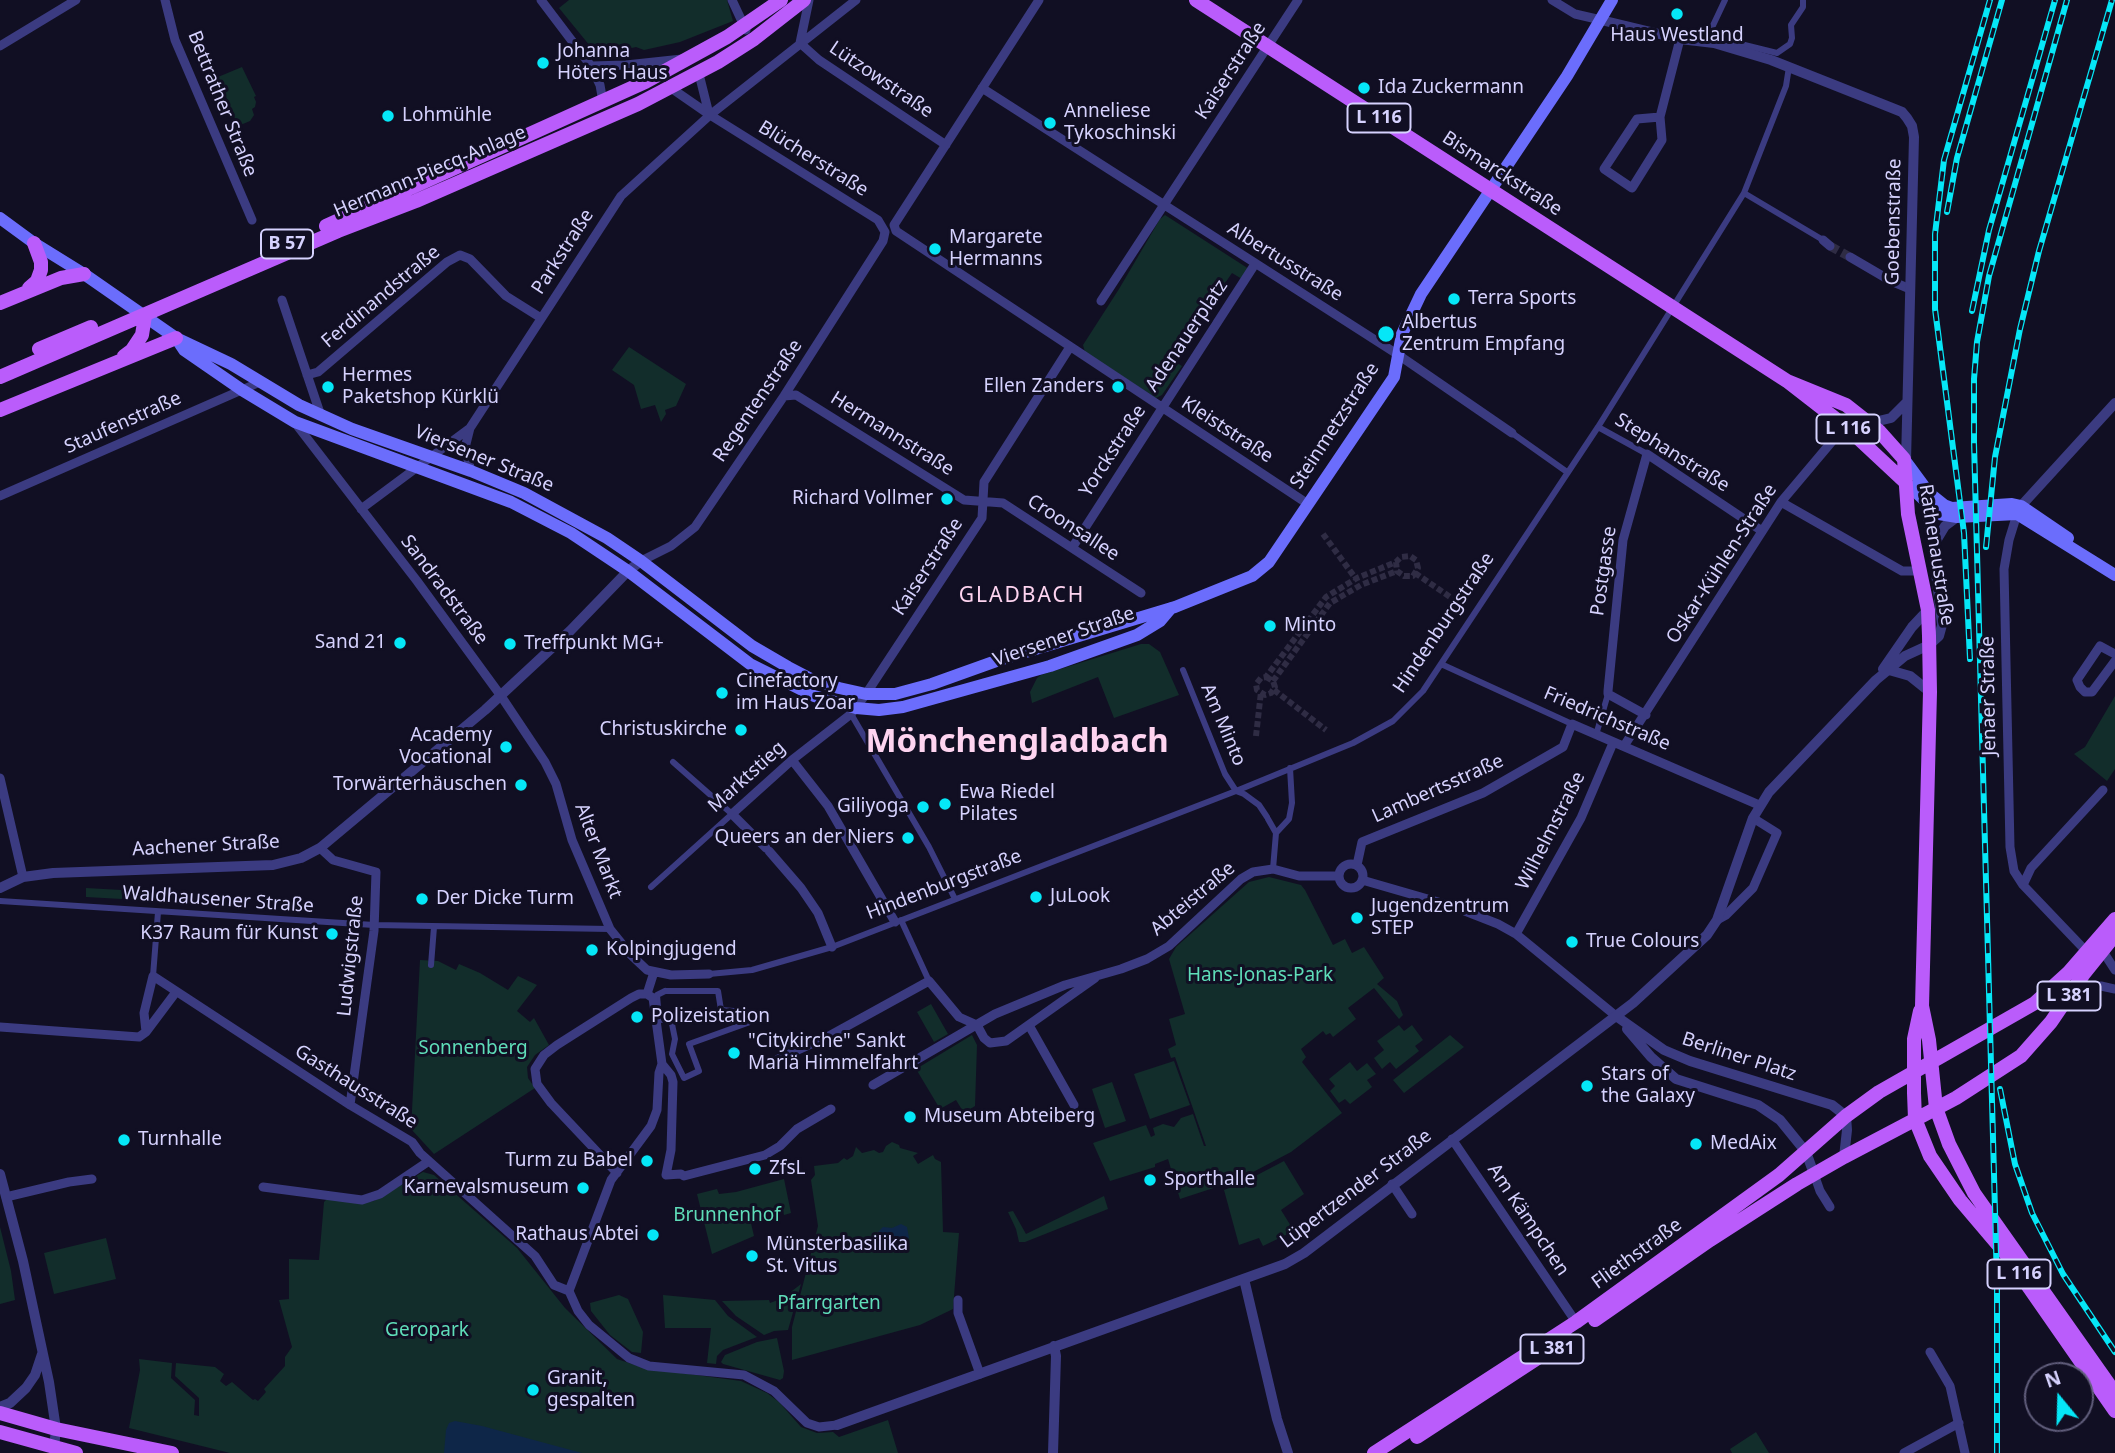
<!DOCTYPE html>
<html>
<head>
<meta charset="utf-8">
<style>
	body { margin:0 }
	#map { position:relative; width:2115px; height:1453px; overflow:hidden; background:#110f23; font-family:"Noto Sans",sans-serif }
	canvas { display:block }
	.north { position:absolute; left:2024px; top:1362px; width:70px; height:70px; box-sizing:border-box; background:#110f23; border:2px solid #605d7b; border-radius:50%; rotate:341deg; font-size:19px; font-weight:700; line-height:28px; text-align:center; color:#d6d2fe }
	.north::after { content:''; display:block; margin:auto; width:24px; height:32px; background:#05e7f7; clip-path:polygon(50% 0,100% 100%,50% 72%,0 100%) }
</style>
</head>
<body>
<div id="map">
<canvas width="2115" height="1453"></canvas>
<div class="north">N</div>
</div>
<script>
const g = document.querySelector('canvas').getContext('2d');
g.lineJoin = 'round';
function paint(path, color) {
  g.fillStyle = color;
  g.fill(path, 'evenodd');
}
function toPath(rows) {
  const path = new Path2D();
  for (const r of rows) {
    if (r.length === 3) {
      path.moveTo(r[0] + r[2], r[1]);
      path.arc(r[0], r[1], r[2], 0, 2 * Math.PI);
      continue;
    }
    path.moveTo(r[0], r[1]);
    for (let i = 2; i < r.length; i += 2) path.lineTo(r[i], r[i + 1]);
  }
  return path;
}
function strokePath(path, color, width, dash) {
  g.strokeStyle = color;
  g.lineWidth = width;
  g.lineCap = dash ? 'butt' : 'round';
  g.setLineDash(dash || []);
  g.stroke(path);
}
function write(font, color, halo, rows, align = 'center') {
  g.font = font + ' "Noto Sans",sans-serif';
  g.lineWidth = 6;
  g.setLineDash([]);
  g.textBaseline = 'middle';
  g.strokeStyle = halo;
  g.fillStyle = color;
  for (const [text, x, y, turn = 0] of rows) {
    g.save();
    g.translate(x, y);
    g.rotate((+turn || 0) * Math.PI / 180);
    g.textAlign = isNaN(turn) ? turn : align;
    if (halo) g.strokeText(text, 0, 0);
    g.fillText(text, 0, 0);
    g.restore();
  }
}
const green = toPath([
	[569,0,727,0,733,21,680,42,644,50,636,47,609,53,596,50,590,46,559,8],
	[242,67,256,96,254,97,256,102,255,107,252,109,254,115,250,121,238,126,218,77],
	[1165,215,1249,269,1242,279,1232,273,1194,328,1198,331,1177,363,1182,366,1162,395,1156,398,1085,352,1083,345,1119,289,1160,219],
	[629,347,686,384,676,406,665,410,666,414,661,422,655,405,641,409,634,385,612,370],
	[1141,644,1149,644,1160,652,1179,695,1114,718,1098,677,1032,703,1030,692,1037,678,1041,675],
	[2115,696,2115,769,2107,781,2074,754,2085,747],
	[1269,877,1301,885,1305,890,1333,945,1345,939,1352,953,1364,947,1384,978,1377,984,1397,1001,1403,1015,1399,1019,1374,988,1348,1008,1356,1019,1333,1037,1330,1033,1326,1035,1323,1031,1301,1049,1306,1057,1302,1062,1342,1113,1291,1152,1238,1180,1180,1199,1168,1159,1155,1164,1155,1167,1110,1181,1093,1143,1146,1125,1151,1137,1155,1135,1153,1128,1163,1124,1174,1127,1181,1118,1193,1114,1204,1146,1206,1146,1175,1057,1171,1058,1168,1049,1176,1045,1169,1019,1185,1014,1169,959,1176,947,1249,882],
	[86,888,122,890,122,899,86,897],
	[420,960,438,961,456,970,459,964,480,973,508,990,518,976,537,985,517,1011,530,1022,534,1018,549,1045,535,1055,527,1067,528,1078,535,1088,434,1154,411,1129],
	[931,1004,948,1034,934,1042,917,1012],
	[1399,1025,1404,1031,1412,1025,1423,1040,1415,1046,1419,1051,1396,1069,1390,1062,1382,1069,1374,1058,1384,1050,1377,1041],
	[972,1035,977,1045,975,1106,964,1113,956,1100,940,1109,916,1069],
	[1450,1035,1464,1047,1404,1093,1393,1080],
	[1174,1061,1190,1105,1150,1119,1134,1074],
	[1350,1062,1357,1071,1367,1063,1376,1074,1367,1080,1372,1087,1350,1104,1345,1099,1339,1103,1330,1091,1335,1086,1329,1079],
	[1112,1082,1126,1121,1105,1128,1092,1089],
	[892,1142,899,1145,900,1148,918,1153,913,1156,918,1164,933,1155,935,1159,941,1162,943,1232,959,1233,953,1309,920,1325,792,1360,792,1327,818,1226,811,1180,815,1175,814,1166,838,1163,844,1158,847,1160,853,1156,856,1147,862,1153,874,1150,879,1153,883,1152,886,1146],
	[1284,1161,1304,1194,1281,1210,1294,1231,1263,1246,1259,1238,1239,1245,1224,1190,1240,1184],
	[423,1172,434,1175,517,1248,565,1308,617,1359,644,1368,741,1381,767,1393,779,1402,801,1427,817,1433,833,1432,839,1437,888,1420,898,1453,230,1453,129,1428,140,1370,139,1359,172,1363,171,1378,195,1400,194,1415,199,1416,199,1398,175,1376,176,1363,215,1367,224,1374,220,1381,226,1386,232,1382,253,1400,255,1399,258,1401,266,1392,264,1389,285,1366,285,1357,292,1347,279,1300,289,1299,289,1259,319,1260,324,1202,327,1199,360,1203,374,1201],
	[784,1179,791,1213,784,1215,783,1211,750,1219,754,1236,712,1254,697,1194,717,1189,719,1194,736,1192],
	[1104,1196,1108,1209,1025,1242,1019,1242,1016,1229,1008,1212,1013,1211,1026,1234],
	[0,1227,11,1271,15,1300,0,1304],
	[106,1238,116,1279,54,1294,44,1253],
	[801,1284,788,1330,774,1331,764,1335,736,1316,722,1301,769,1300,770,1303,783,1298,782,1296,788,1294],
	[619,1295,628,1299,643,1332,641,1353,632,1352,610,1335,591,1311,590,1303],
	[663,1295,715,1300,728,1316,757,1337,723,1350,717,1356,716,1364,707,1363,711,1328,665,1328],
	[777,1338,784,1371,783,1378,780,1380,723,1364,721,1362,725,1355,757,1342],
	[1756,1432,1769,1453,1732,1453,1730,1449]
]);
const water = toPath([
	[901,1224,907,1227,909,1238,895,1243,880,1242,878,1232,883,1227,892,1228],
	[455,1421,482,1426,582,1453,444,1453,446,1430,449,1423]
]);
const pedestrianTunnel = toPath([
	[1323,534,1356,579],
	[1415,573,1453,599],
	[1266,677,1273,681,1275,687,1271,693,1265,695,1257,690,1256,684,1261,678,1266,677,1326,597,1357,578,1396,562,1401,557,1410,556,1416,560,1418,568,1413,576,1404,576,1397,571,1396,562],
	[1273,681,1330,603,1361,585,1397,571],
	[1274,690,1326,730],
	[1256,736,1261,692]
]);
const minorTunnel = toPath([
	[1830,246,1850,257]
]);
const pedestrian = toPath([
	[1725,0,1708,36,1777,53,1790,44,1792,38,1791,25,1803,7,1803,0],
	[1744,193,1823,240],
	[1598,427,1647,454],
	[1512,433,1567,472],
	[1441,664,1572,724],
	[1183,670,1225,774,1236,791,1244,794,1259,805,1267,817],
	[851,714,929,847,955,899],
	[1596,735,1608,694],
	[1268,819,1276,833,1273,869],
	[1276,833,1289,819,1292,803,1290,768],
	[651,887,732,814,673,762],
	[0,901,374,925,610,929],
	[901,920,929,981],
	[431,965,434,927],
	[709,974,752,970,832,947,1236,791,1353,743,1393,721,1423,691,1598,427,1744,193,1786,86,1789,67],
	[153,976,158,912],
	[665,991,718,991,721,1010,747,1012,764,1017,689,1044,699,1071,684,1078,672,1054,675,1039,671,1019,659,1020,657,995,665,991]
]);
const minor = toPath([
	[165,0,175,40,252,220],
	[541,0,591,66,600,85,603,102],
	[732,0,746,30],
	[1039,0,894,225,896,231,1308,504],
	[1552,0,1575,14,1601,20],
	[800,43,819,60,946,145],
	[800,43,809,0],
	[0,46,76,0],
	[591,66,626,65,682,59],
	[699,74,709,114],
	[982,88,1397,354,1512,433],
	[1660,117,1637,119,1604,169,1632,188,1662,140,1660,117,1680,39],
	[1823,240,1830,246],
	[1850,257,1891,281,1910,289],
	[282,300,321,416],
	[1101,301,1298,0],
	[307,375,318,372,447,262,460,255,470,259,506,296,541,318],
	[784,396,796,395,964,500,1003,503,1141,593],
	[296,424,417,581,501,696,545,762,556,784,572,840,610,929,631,955,647,970,671,975,709,974],
	[470,428,465,448,471,471],
	[0,496,260,382],
	[1781,502,1902,571,1919,571],
	[361,509,470,428,621,196,710,115,856,0],
	[2018,511,2009,540,2004,569,2010,847,2014,871,2023,885,2086,951],
	[1072,548,1255,264],
	[641,561,671,546,695,527,784,396,883,241,885,232,878,220,710,115,671,88],
	[2115,654,2100,646,2077,680,2080,687,2085,692,2092,692,2115,661],
	[1646,715,1608,694,1608,691,1623,540,1647,454,1762,531],
	[1624,746,1781,502,1845,426,1851,422,1865,420],
	[792,760,828,806,895,922],
	[0,778,23,877],
	[320,848,333,860,376,872,374,931,350,1105],
	[766,848,732,814,792,760,851,714,866,694,982,518,984,482,1070,347],
	[769,851,801,888,818,913,832,947],
	[1351,876,12],
	[1357,865,1362,842,1483,793,1563,747,1572,724,1759,805],
	[1362,880,1452,906,1498,924,1516,934,1616,1016],
	[2023,885,2031,868,2103,790],
	[1717,920,1726,915,1753,888,1777,833,1753,818],
	[1516,934,1581,818,1613,743],
	[2102,950,2115,970],
	[647,994,653,998,662,1064,671,1075,673,1082,671,1150,666,1175,681,1174,684,1176,765,1155,780,1146,797,1129,831,1109],
	[647,994,654,972],
	[2071,998,2090,987,2101,986,2115,989],
	[977,1025,984,1038,990,1043,1006,1041,1095,978],
	[0,1027,139,1037,146,1032,144,1013,153,976,350,1105,412,1142,420,1153,535,1256,554,1285,569,1291],
	[1030,1027,1074,1105],
	[146,1032,176,992],
	[778,1059,829,1036,929,981,959,1017,977,1025],
	[662,1064,659,1073,657,1110,651,1126,611,1180,569,1291,578,1311,589,1325,629,1358,649,1366,744,1375,774,1391,807,1423,819,1427,837,1425],
	[873,1085,995,1014,1065,985,1121,969,1147,959,1169,946,1241,879,1253,872,1273,869,1299,876,1338,876],
	[1452,1139,1576,1322],
	[617,1173,551,1103,537,1084,535,1069,544,1055,557,1045,631,998,639,994,647,994],
	[1814,1174,1820,1191,1830,1207],
	[1392,1184,1412,1214],
	[263,1187,362,1200,380,1194,429,1161],
	[6,1197,69,1182,92,1179],
	[958,1300,958,1313,980,1374],
	[1930,1352,1950,1386,1965,1453],
	[1904,1453,1959,1423]
]);
const tertiary = toPath([
	[1601,20,1680,39,1714,43,1771,60,1882,104,1902,112,1907,118,1912,126,1914,137,1906,461],
	[1870,423,1891,418,1907,402],
	[2021,506,2115,403],
	[1933,546,1945,526,1957,517],
	[1883,669,1912,627,1928,610],
	[1889,670,1910,676,1930,692],
	[0,888,23,877,53,873,273,865,301,858,320,848,485,710,570,631,628,571,641,561],
	[1616,1016,1664,1050,1690,1061,1832,1105,1846,1116,1847,1130,1844,1157],
	[1627,1029,1651,1057,1676,1079,1758,1105,1780,1120,1806,1152,1814,1174],
	[0,1174,23,1261,49,1382,56,1429,54,1448],
	[1244,1279,1277,1419,1288,1453],
	[0,1407,10,1403,26,1388,35,1375,42,1354],
	[837,1425,1285,1264,1304,1253,1633,1003,1707,935,1717,920,1753,818,1769,792,1876,680,1905,656,1929,645,1939,636,1942,625,1933,546,1925,501],
	[1053,1453,1056,1356,1054,1346]
]);
const secondary = toPath([
	[0,218,34,243,84,274,176,338,231,364,299,405,352,429,471,471,524,493,607,538,641,561,752,646,788,667,813,680,839,688,866,694,895,694,932,684,999,660,1175,607,1252,576,1269,562,1394,377,1402,334,1421,294,1567,76,1612,0],
	[176,338,184,350,242,390,295,422,511,502,571,533,628,571,750,664,814,696,856,708,879,710,903,707,1050,666,1137,635,1160,621,1171,608],
	[1904,459,1929,493,1944,505,1952,508,2012,504,2021,506,2068,538],
	[1905,482,1939,514,1957,517,2017,514,2115,575]
]);
const primary = toPath([
	[1196,0,1787,381,1845,426,1905,482],
	[326,226,645,82,727,37,781,0],
	[29,288,37,281,41,270,41,262,34,243],
	[0,303,61,278,84,274],
	[39,349,91,327],
	[124,356,132,350,142,335,145,316],
	[0,377,338,231,416,201,638,104,718,62,754,39,804,0],
	[1787,381,1846,405,1879,431,1904,459,1908,514,1928,610,1929,636,1930,692,1922,1006,1929,1040,1936,1108,1949,1144,1974,1193,2115,1393],
	[0,410,176,338],
	[1920,1011,1914,1039,1914,1093,1915,1119,1930,1156,1960,1200,2005,1253,2115,1411],
	[1595,1320,1710,1240,1797,1184,1844,1157,1956,1098,2021,1056,2051,1022,2083,975,2115,935],
	[0,1413,56,1429,172,1453],
	[0,1432,76,1453],
	[1417,1437,1567,1339],
	[1374,1453,1576,1322,1779,1175,1846,1116,1879,1092,2035,1003,2068,973,2115,919]
]);
const rail = toPath([
	[1947,212,1957,158,2002,0],
	[1972,311,1989,230,2055,0],
	[1986,547,1995,457,2020,329,2039,251,2112,0],
	[1970,659,1964,533,1935,309,1935,234,1944,160,1990,0],
	[2000,1089,2015,1164,2032,1213,2063,1274,2115,1352],
	[1997,1453,1997,1284,1974,443,1974,379,1977,342,1989,276,2067,0]
]);
const markers = [
	[1677,14,7,"#05e7f7"],
	[543,63,7,"#05e7f7"],
	[1364,88,7,"#05e7f7"],
	[388,116,7,"#05e7f7"],
	[1050,123,7,"#05e7f7"],
	[935,249,7,"#05e7f7"],
	[1454,299,7,"#05e7f7"],
	[1386,334,9,"#05e7f7"],
	[328,387,7,"#05e7f7"],
	[1118,387,7,"#05e7f7"],
	[947,499,7,"#05e7f7"],
	[1270,626,7,"#05e7f7"],
	[400,643,7,"#05e7f7"],
	[510,644,7,"#05e7f7"],
	[722,693,7,"#05e7f7"],
	[741,730,7,"#05e7f7"],
	[506,747,7,"#05e7f7"],
	[521,785,7,"#05e7f7"],
	[945,804,7,"#05e7f7"],
	[923,807,7,"#05e7f7"],
	[908,838,7,"#05e7f7"],
	[1036,897,7,"#05e7f7"],
	[422,899,7,"#05e7f7"],
	[1357,918,7,"#05e7f7"],
	[332,934,7,"#05e7f7"],
	[1572,942,7,"#05e7f7"],
	[592,950,7,"#05e7f7"],
	[637,1017,7,"#05e7f7"],
	[734,1053,7,"#05e7f7"],
	[1587,1086,7,"#05e7f7"],
	[910,1117,7,"#05e7f7"],
	[124,1140,7,"#05e7f7"],
	[1696,1144,7,"#05e7f7"],
	[647,1161,7,"#05e7f7"],
	[755,1169,7,"#05e7f7"],
	[1150,1180,7,"#05e7f7"],
	[583,1188,7,"#05e7f7"],
	[653,1235,7,"#05e7f7"],
	[752,1256,7,"#05e7f7"],
	[533,1390,7,"#05e7f7"]
];
const shields = [
	[1379,118,63],
	[287,244,52],
	[1848,429,63],
	[2069,996,63],
	[2019,1274,63],
	[1552,1349,63]
];
const shieldNames = [
	["L 116",1379,118],
	["B 57",287,244],
	["L 116",1848,429],
	["L 381",2069,996],
	["L 116",2019,1274],
	["L 381",1552,1349]
];
const poiNames = [
	["Haus Westland",1677,36,"center"],
	["Johanna",557,52],
	["Höters Haus",557,74],
	["Ida Zuckermann",1378,88],
	["Anneliese",1064,112],
	["Tykoschinski",1064,134],
	["Lohmühle",402,116],
	["Margarete",949,238],
	["Hermanns",949,260],
	["Terra Sports",1468,299],
	["Albertus",1402,323],
	["Zentrum Empfang",1402,345],
	["Hermes",342,376],
	["Paketshop Kürklü",342,398],
	["Ellen Zanders",1104,387,"right"],
	["Richard Vollmer",933,499,"right"],
	["Minto",1284,626],
	["Sand 21",386,643,"right"],
	["Treffpunkt MG+",524,644],
	["Cinefactory",736,682],
	["im Haus Zoar",736,704],
	["Christuskirche",727,730,"right"],
	["Academy",492,736,"right"],
	["Vocational",492,758,"right"],
	["Torwärterhäuschen",507,785,"right"],
	["Ewa Riedel",959,793],
	["Pilates",959,815],
	["Giliyoga",909,807,"right"],
	["Queers an der Niers",894,838,"right"],
	["JuLook",1050,897],
	["Der Dicke Turm",436,899],
	["Jugendzentrum",1371,907],
	["STEP",1371,929],
	["K37 Raum für Kunst",318,934,"right"],
	["True Colours",1586,942],
	["Kolpingjugend",606,950],
	["Polizeistation",651,1017],
	["\"Citykirche\" Sankt",748,1042],
	["Mariä Himmelfahrt",748,1064],
	["Stars of",1601,1075],
	["the Galaxy",1601,1097],
	["Museum Abteiberg",924,1117],
	["Turnhalle",138,1140],
	["MedAix",1710,1144],
	["Turm zu Babel",633,1161,"right"],
	["ZfsL",769,1169],
	["Sporthalle",1164,1180],
	["Karnevalsmuseum",569,1188,"right"],
	["Rathaus Abtei",639,1235,"right"],
	["Münsterbasilika",766,1245],
	["St. Vitus",766,1267],
	["Granit,",547,1379],
	["gespalten",547,1401]
];
const streetNames = [
	["Kaiserstraße",1231,71,-57],
	["Lützowstraße",881,80,34],
	["Bettrather Straße",222,104,68],
	["Blücherstraße",813,159,32],
	["Hermann-Piecq-Anlage",430,172,-23],
	["Bismarckstraße",1502,174,33],
	["Goebenstraße",1894,222,-89],
	["Parkstraße",563,252,-57],
	["Albertusstraße",1285,262,32],
	["Ferdinandstraße",381,297,-40],
	["Adenauerplatz",1187,336,-56],
	["Regentenstraße",758,401,-56],
	["Staufenstraße",123,423,-24],
	["Steinmetzstraße",1335,426,-57],
	["Kleiststraße",1227,430,33],
	["Hermannstraße",892,434,32],
	["Yorckstraße",1113,451,-57],
	["Stephanstraße",1672,453,32],
	["Viersener Straße",484,459,22],
	["Croonsallee",1073,528,33],
	["Rathenaustraße",1936,555,81],
	["Oskar-Kühlen-Straße",1722,564,-57],
	["Kaiserstraße",928,567,-57],
	["Postgasse",1604,571,-82],
	["Sandradstraße",444,590,53],
	["Hindenburgstraße",1444,623,-56],
	["Viersener Straße",1064,637,-19],
	["Jenaer Straße",1989,696,-91],
	["Friedrichstraße",1607,719,23],
	["Am Minto",1223,725,67],
	["Marktstieg",747,777,-42],
	["Lambertsstraße",1438,789,-24],
	["Wilhelmstraße",1551,831,-63],
	["Aachener Straße",206,846,-3],
	["Alter Markt",598,851,69],
	["Hindenburgstraße",944,885,-21],
	["Abteistraße",1193,899,-40],
	["Waldhausener Straße",218,900,4],
	["Ludwigstraße",351,956,-84],
	["Berliner Platz",1739,1057,18],
	["Gasthausstraße",356,1087,32],
	["Lüpertzender Straße",1356,1189,-37],
	["Am Kämpchen",1528,1220,56],
	["Fliethstraße",1637,1254,-36]
];
const parkNames = [
	["Hans-Jonas-Park",1260,976],
	["Sonnenberg",473,1049],
	["Brunnenhof",727,1216],
	["Pfarrgarten",829,1304],
	["Geropark",427,1331]
];
const neighbourhoodNames = [
	["GLADBACH",1022,596]
];
const townNames = [
	["Mönchengladbach",1017,743]
];
paint(green, '#122d2b');
paint(water, '#0e2648');
strokePath(pedestrianTunnel, '#2f2c44', 6, [6, 3]);
strokePath(minorTunnel, '#2f2c44', 9, [9, 4.5]);
strokePath(pedestrian, '#3b3b81', 6);
strokePath(minor, '#3b3b81', 9);
strokePath(tertiary, '#3b3b81', 10);
strokePath(secondary, '#6b6dfc', 12);
strokePath(primary, '#ba5cfb', 14);
strokePath(rail, '#05e7f7', 6);
strokePath(rail, '#110f23', 3.5, [10]);
for (const [x, y, r, color] of markers) {
  const dot = new Path2D();
  dot.arc(x, y, r, 0, 2 * Math.PI);
  g.fillStyle = color;
  g.fill(dot);
  strokePath(dot, '#110f23', 2.5);
}
for (const [x, y, w] of shields) {
  const box = new Path2D();
  box.roundRect(x - w / 2, y - 14.5, w, 29, 5);
  g.fillStyle = '#110f23';
  g.fill(box);
  strokePath(box, '#d6d2fe', 2);
}
write('bold 18px', '#d6d2fe', null, shieldNames);
write('19px', '#d6d2fe', '#110f23', poiNames, 'left');
write('19px', '#d6d2fe', '#110f23', streetNames);
write('19px', '#5fddb9', '#110f23', parkNames);
g.letterSpacing = '2px';
write('21px', '#fed4f0', '#110f23', neighbourhoodNames);
g.letterSpacing = '0px';
write('bold 33px', '#fed4f0', '#110f23', townNames);
</script>
</body>
</html>
